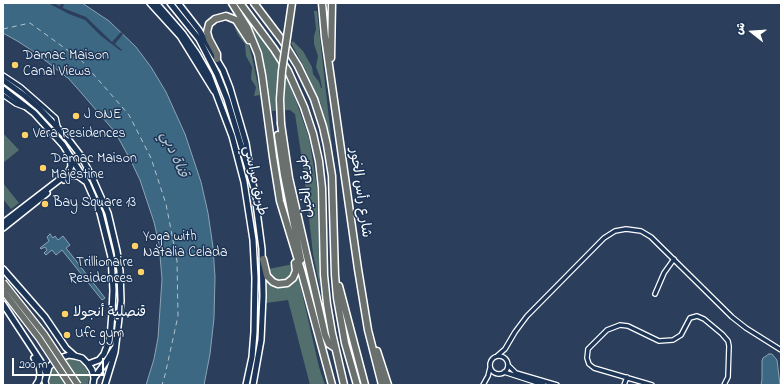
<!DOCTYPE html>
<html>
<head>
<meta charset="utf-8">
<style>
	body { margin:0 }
	#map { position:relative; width:784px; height:388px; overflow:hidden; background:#2b3e5c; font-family:"Indie Flower","Playpen Sans Arabic",sans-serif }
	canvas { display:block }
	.frame { position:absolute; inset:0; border:4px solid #fff; pointer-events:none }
	.north { position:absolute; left:732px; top:12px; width:40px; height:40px; -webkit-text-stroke:3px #1d3557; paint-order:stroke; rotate:287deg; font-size:11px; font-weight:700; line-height:16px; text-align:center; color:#fff }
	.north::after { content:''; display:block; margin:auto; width:14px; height:18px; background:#fff; clip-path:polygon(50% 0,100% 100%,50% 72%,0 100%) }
	.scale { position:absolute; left:12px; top:358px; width:92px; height:18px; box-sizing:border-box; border:2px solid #fff; border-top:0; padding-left:5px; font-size:12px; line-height:14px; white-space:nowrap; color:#fff; -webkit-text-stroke:3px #1d3557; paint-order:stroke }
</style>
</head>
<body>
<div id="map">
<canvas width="784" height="388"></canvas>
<div class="frame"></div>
<div class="north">ش</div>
<div class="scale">200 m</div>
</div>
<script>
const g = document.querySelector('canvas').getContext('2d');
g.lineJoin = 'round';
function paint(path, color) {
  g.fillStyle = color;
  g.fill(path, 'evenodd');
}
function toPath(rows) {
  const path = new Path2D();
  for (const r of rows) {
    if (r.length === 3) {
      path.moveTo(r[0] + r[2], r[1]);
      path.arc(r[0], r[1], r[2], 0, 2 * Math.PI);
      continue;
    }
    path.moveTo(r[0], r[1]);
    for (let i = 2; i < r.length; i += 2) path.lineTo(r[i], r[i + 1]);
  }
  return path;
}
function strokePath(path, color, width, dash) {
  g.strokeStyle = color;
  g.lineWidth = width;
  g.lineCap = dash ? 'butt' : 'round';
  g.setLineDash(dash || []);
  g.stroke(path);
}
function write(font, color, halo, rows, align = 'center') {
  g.font = font + ' "Indie Flower","Playpen Sans Arabic",sans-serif';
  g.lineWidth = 3;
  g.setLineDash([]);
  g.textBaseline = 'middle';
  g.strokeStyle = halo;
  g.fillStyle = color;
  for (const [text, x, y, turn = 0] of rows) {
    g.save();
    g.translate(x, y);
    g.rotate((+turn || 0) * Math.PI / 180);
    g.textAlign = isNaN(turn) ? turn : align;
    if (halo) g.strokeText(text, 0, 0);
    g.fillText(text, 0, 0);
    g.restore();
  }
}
const green = toPath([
	[314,11,317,11,332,146,321,104,304,67,291,43,293,41,303,51,312,67,313,74,319,82,321,88,322,88,320,77,316,67,318,56,314,44,314,36,316,29],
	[242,13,266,43,287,79,296,101,309,138,317,187,320,288,313,254,304,173,295,114,290,110,272,111,269,107,264,71,260,54],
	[237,26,249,46,252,57,260,95,254,96,256,87,251,79,252,67,246,56,245,44,238,35,235,28],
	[3,133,19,150,3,163],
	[3,183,19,203,11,209,3,199],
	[294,264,295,269,291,277,283,280,273,278,268,269],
	[297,271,319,367,325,385,310,385,288,300,266,303,266,276,280,286],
	[65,359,72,359,78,361,83,364,87,370,89,376,88,385,50,385,49,378,51,371,54,366,59,361]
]);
const water = toPath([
	[3,3,82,3,109,21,136,47,151,67,166,92,185,134,201,182,208,213,213,247,215,277,214,318,210,354,204,385,146,385,154,359,158,338,162,279,159,244,154,222,140,180,131,161,115,132,84,96,69,79,37,54,19,42,3,33,3,3],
	[50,234,53,238,55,236,58,240,63,236,70,245,66,248,105,298,102,300,62,250,56,255,52,250,46,255,44,253,47,250,45,247,41,249,40,248,49,241,47,237,50,234],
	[769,354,772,354,777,360,780,385,761,385,762,379,762,361,763,358,769,354]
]);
const pier = toPath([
	[48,3,53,3,60,6,61,3,64,3,63,8,86,17,112,42,121,32,123,34,115,44,122,50,121,51,101,36,85,20,69,14]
]);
const ferry = toPath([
	[3,29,30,23,81,60,129,115,151,158,166,204,177,261,178,316,165,375,162,385]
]);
const street = toPath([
	[3,75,21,87,45,108,56,118,58,127],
	[3,95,16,104,24,107],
	[655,294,664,273,674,259],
	[499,365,9],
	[497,356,505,349,515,332,527,316,604,238,615,231,626,229,641,231,651,237,732,317,746,328,781,350],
	[508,365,516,373,557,385],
	[504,372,544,385],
	[483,385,488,376,490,368],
	[624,385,627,377],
	[652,385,594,368,589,364,587,358,588,349,607,330,620,325,628,326,659,341,673,340,681,335,690,318,697,316,704,319,722,334,728,341,729,346,728,377,724,385]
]);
const secondary = toPath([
	[150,3,180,36,214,91],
	[156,3,183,34,197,54,209,75,232,136,244,182,253,240,255,278,254,332,252,357,246,385],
	[170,3,199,39,217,74,227,99,254,188,262,249,263,296,261,340,253,385],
	[178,3,199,30,223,70,230,88,246,143,249,162],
	[3,80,25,96,39,108,68,139,81,156,92,177,108,213,117,251,120,271,121,301,115,352,105,385],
	[3,89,34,113,63,145,87,183,100,213,111,257,113,290,112,313,110,338,104,354,99,360,88,364],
	[64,180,69,176,73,175,78,176,85,181],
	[3,223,68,173,71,166,70,157],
	[3,228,47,193],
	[3,269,45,317,66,348,75,356],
	[3,304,43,365,46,373],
	[34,358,39,366,40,373,39,380,36,385],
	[94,378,106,362,114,349],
	[46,385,45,381,49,367,57,359,69,355,75,356,82,358,88,364,92,370,94,378,93,385]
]);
const highway = toPath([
	[232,3,247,27,258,54,262,75,273,157,280,201,301,270,332,385],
	[240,3,274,49,288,71,304,107,313,134,319,161,322,188,324,275,327,304,332,333,344,385],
	[254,3,282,40,298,66,314,99,323,127,327,145,332,176,335,275,337,298,345,343,357,385],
	[322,3,325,37,358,269,368,330,382,385],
	[331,58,332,3],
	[217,59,217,54,209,39,207,32,209,24,215,19,226,16,236,20,249,40],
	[281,124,289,178,325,335,329,344,335,348],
	[278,135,284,175,301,260],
	[263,259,267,276,273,282,278,284,287,283,293,278,296,271,295,263],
	[339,286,365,385],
	[377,351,388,385]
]);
const primaryBridge = toPath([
	[3,282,44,334,78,385],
	[3,291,39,338,70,385]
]);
const highwayBridge = toPath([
	[281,124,280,99,282,71,292,3]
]);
const markers = [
	[15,65,4,"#ffd166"],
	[76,116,4,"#ffd166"],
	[25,135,4,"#ffd166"],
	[43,168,4,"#ffd166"],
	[45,204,4,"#ffd166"],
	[135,246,4,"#ffd166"],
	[141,272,4,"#ffd166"],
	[65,314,4,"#ffd166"],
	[67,335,4,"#ffd166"]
];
const poiNames = [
	["Damac Maison",23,57],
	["Canal Views",23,73],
	["J ONE",84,116],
	["Vera Residences",33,135],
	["Damac Maison",51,160],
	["Majestine",51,176],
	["Bay Square 13",53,204],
	["Yoga with",143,238],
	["Natalia Celada",143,254],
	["Trillionaire",133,264,"right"],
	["Residences",133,280,"right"],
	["قنصلية أنجولا",73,314],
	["Ufc gym",75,335]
];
const streetNames = [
	["طريق مراسي",254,181,78],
	["طريق الخيل",307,186,-95],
	["شارع رأس الخور",359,193,82]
];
const waterNames = [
	["قناة دبي",173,155,67]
];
paint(green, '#536f6d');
paint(water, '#3d6883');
strokePath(water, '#8ba4b5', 1);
paint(pier, '#2b3e5c');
strokePath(ferry, '#b1c3cd', 1, [5, 4]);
strokePath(street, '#fff', 6);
strokePath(secondary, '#fff', 8);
strokePath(highway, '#fff', 9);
strokePath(street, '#1d3557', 3.5);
strokePath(secondary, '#1d3557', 5);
strokePath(highway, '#6a706d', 6);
strokePath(primaryBridge, '#fff', 8, []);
strokePath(highwayBridge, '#fff', 9, []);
strokePath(primaryBridge, '#6a706d', 5.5);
strokePath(highwayBridge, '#6a706d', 6);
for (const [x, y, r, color] of markers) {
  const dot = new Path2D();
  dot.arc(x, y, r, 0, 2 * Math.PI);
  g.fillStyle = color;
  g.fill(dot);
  strokePath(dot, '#1d3557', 1.5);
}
write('14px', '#fff', '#1d3557', poiNames, 'left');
write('14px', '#fff', '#1d3557', streetNames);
write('italic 15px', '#b1c3cd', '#1d3557', waterNames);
</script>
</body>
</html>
